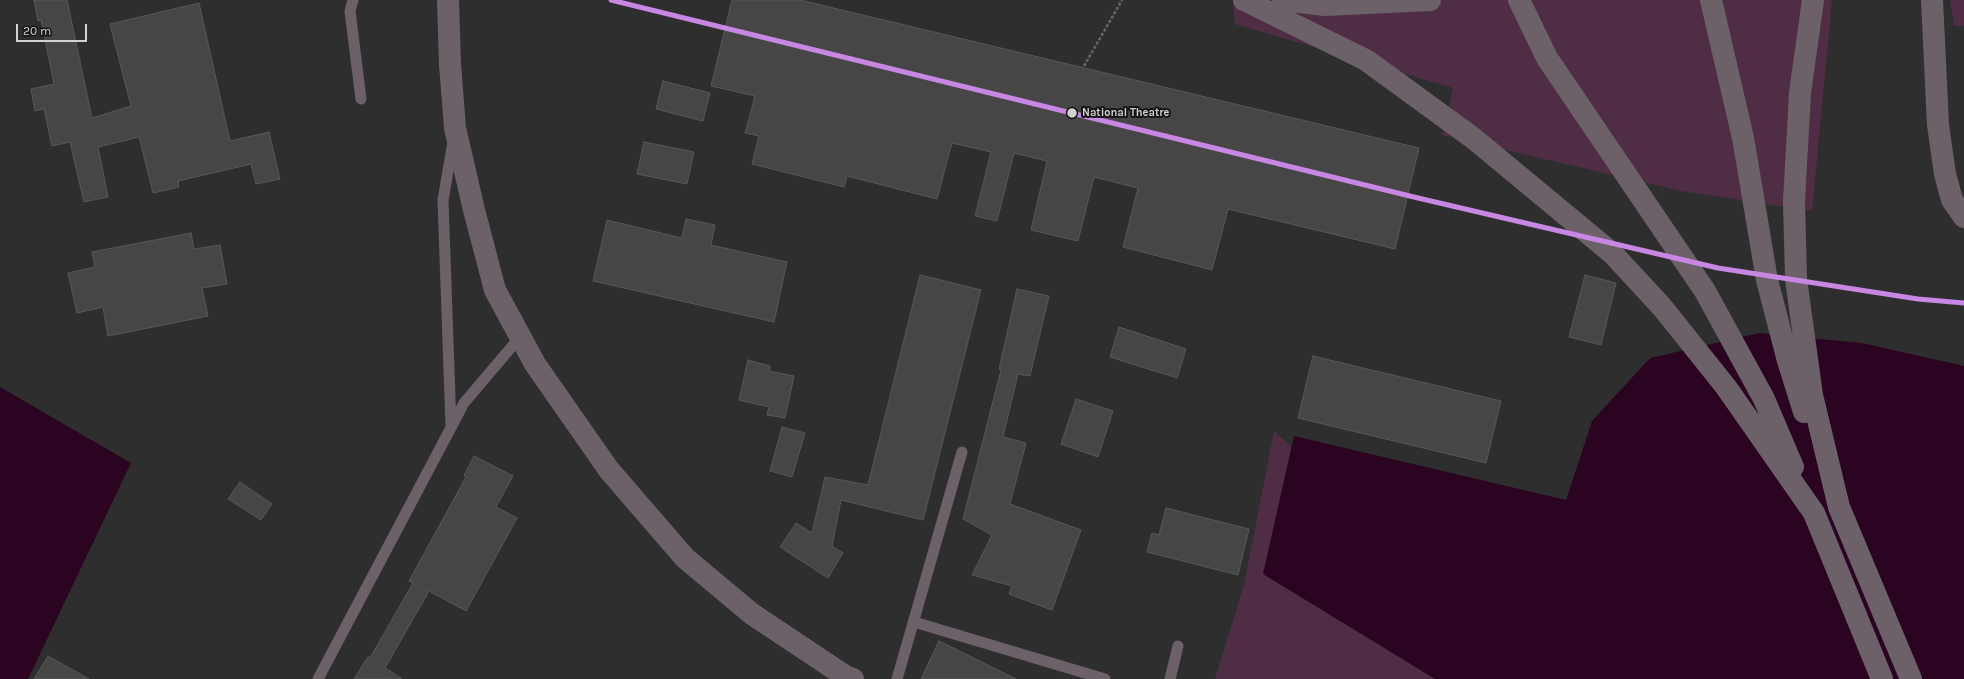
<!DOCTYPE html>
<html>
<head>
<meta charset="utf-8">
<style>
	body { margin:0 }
	#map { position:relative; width:1964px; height:679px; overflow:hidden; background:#2f2e2f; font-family:Karla,sans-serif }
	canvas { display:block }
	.scale { position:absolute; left:16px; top:24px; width:71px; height:18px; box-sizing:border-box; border:2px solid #d3d1d2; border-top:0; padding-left:5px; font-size:12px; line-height:14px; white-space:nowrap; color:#d3d1d2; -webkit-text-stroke:3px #171617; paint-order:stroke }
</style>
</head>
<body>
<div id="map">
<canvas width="1964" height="679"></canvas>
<div class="scale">20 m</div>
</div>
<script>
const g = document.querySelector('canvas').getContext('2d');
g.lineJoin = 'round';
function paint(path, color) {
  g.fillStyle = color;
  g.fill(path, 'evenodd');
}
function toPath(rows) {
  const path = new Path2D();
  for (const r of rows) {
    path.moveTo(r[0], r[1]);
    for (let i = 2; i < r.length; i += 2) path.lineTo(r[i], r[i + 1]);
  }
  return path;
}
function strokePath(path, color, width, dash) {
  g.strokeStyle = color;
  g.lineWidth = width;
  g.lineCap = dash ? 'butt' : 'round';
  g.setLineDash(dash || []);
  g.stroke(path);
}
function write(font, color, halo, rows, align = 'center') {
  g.font = font + ' Karla,sans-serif';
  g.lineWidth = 4;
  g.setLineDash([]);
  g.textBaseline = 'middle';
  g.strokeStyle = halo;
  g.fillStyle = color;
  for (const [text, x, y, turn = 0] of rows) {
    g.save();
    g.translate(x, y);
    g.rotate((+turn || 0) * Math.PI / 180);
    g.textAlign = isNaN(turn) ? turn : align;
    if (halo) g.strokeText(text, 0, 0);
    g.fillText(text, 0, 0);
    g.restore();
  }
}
const green = toPath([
	[1233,0,1832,0,1812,211,1681,191,1442,135,1453,88,1235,24],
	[1950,0,1964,0,1964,26,1954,26],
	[1274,431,1557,679,1215,679,1244,585]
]);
const water = toPath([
	[1759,333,1862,343,1964,366,1964,679,1435,679,1263,574,1294,436,1566,500,1592,421,1650,358],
	[0,387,131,463,28,679,0,679]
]);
const building = toPath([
	[34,0,67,0,92,118,131,106,110,24,199,3,230,141,269,132,280,179,256,184,251,164,178,181,179,187,153,193,139,137,98,147,108,197,84,202,70,142,52,146,44,109,35,111,31,89,54,84,41,20,38,21,34,0],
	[732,0,800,0,1419,148,1395,249,1228,209,1212,270,1123,247,1138,188,1094,177,1078,241,1031,230,1047,161,1014,153,997,221,975,216,991,152,952,143,937,199,847,176,844,187,752,164,759,136,745,133,755,96,711,86,732,0],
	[663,81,710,93,703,121,656,109,663,81],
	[644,142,694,152,687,184,637,174,644,142],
	[686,219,715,225,711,245,787,262,774,322,593,281,607,220,682,238,686,219],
	[191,233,194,249,220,245,227,284,202,288,208,316,108,336,103,307,77,313,68,273,95,267,92,252,191,233],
	[920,275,981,290,923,520,841,500,832,546,843,553,828,578,780,547,796,523,812,533,825,477,868,485,920,275],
	[1585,275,1616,283,1601,345,1569,337,1585,275],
	[1017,289,1049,296,1030,376,1018,374,1003,437,1026,443,1010,504,1081,530,1052,610,1009,594,1012,586,972,575,992,535,963,519,1001,370,999,369,1017,289],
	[1119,327,1186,349,1177,378,1110,357,1119,327],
	[1313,356,1501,401,1486,463,1298,418,1313,356],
	[748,360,770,366,769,371,794,376,785,418,767,415,769,407,739,400,748,360],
	[1076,399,1113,411,1098,457,1061,444,1076,399],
	[782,427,805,433,792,477,770,471,782,427],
	[474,456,513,476,496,507,517,518,466,611,429,591,385,668,402,679,354,679,368,657,370,658,413,583,409,581,466,477,464,476,474,456],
	[240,482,272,504,261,520,228,499,240,482],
	[1166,508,1249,529,1238,575,1147,552,1152,533,1159,535,1166,508],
	[939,641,1016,679,921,679,939,641],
	[48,656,89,679,34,679,48,656]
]);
const path = toPath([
	[1084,66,1122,0]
]);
const lane = toPath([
	[353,0,350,11,361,99],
	[451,426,443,200,453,142],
	[914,622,1105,679],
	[318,679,464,403,520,337],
	[897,679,962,452],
	[1170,679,1178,646]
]);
const street = toPath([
	[448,0,450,64,455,128,474,210,495,290,535,364,609,470,685,558,752,614,845,676,853,679],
	[1244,0,1366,60,1473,138,1613,254,1662,307,1726,387,1814,513,1882,679],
	[1283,0,1325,5,1430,0],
	[1519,0,1547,58,1705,291,1764,399,1793,467],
	[1711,0,1743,138,1767,280,1788,361,1804,412],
	[1813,0,1800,93,1794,201,1796,279,1812,395,1839,507,1911,679],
	[1932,0,1938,125,1945,174,1952,200,1964,217]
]);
const metro1 = toPath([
	[611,0,1418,198,1718,268,1918,299,1964,303]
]);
const markers = [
	[1072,113,5.5,"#d3d1d2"]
];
const stopNames = [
	["National Theatre",1082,113]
];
paint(green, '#4f2d45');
paint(water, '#2a0421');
paint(building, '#474647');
strokePath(building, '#595859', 1);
strokePath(path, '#6b656a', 2.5, [3, 2]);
strokePath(lane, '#6c6169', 11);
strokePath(street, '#6c6169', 22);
strokePath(metro1, '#c787e3', 5);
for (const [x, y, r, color] of markers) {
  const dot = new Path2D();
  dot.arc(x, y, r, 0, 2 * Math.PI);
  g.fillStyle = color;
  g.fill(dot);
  strokePath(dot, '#171617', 1.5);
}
write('bold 11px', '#d3d1d2', '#171617', stopNames, 'left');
</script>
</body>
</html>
